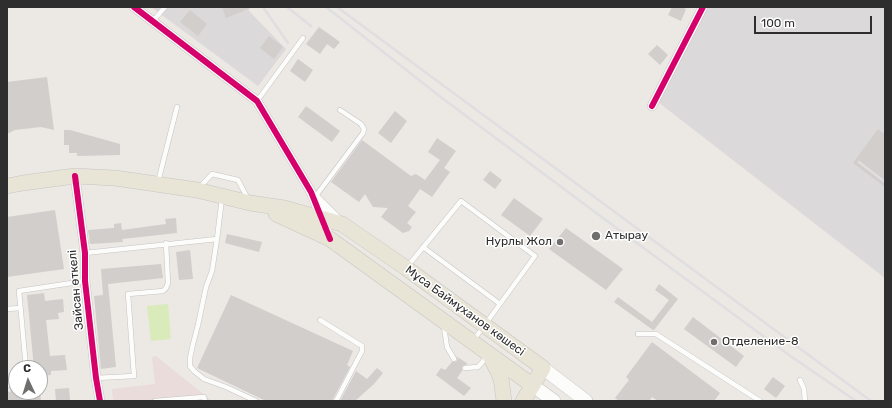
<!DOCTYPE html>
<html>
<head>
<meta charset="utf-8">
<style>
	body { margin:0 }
	#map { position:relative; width:892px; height:408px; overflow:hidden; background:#ece8e4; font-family:Rubik,sans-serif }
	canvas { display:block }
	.frame { position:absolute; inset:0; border:8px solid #2e2e2e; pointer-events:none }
	.north { position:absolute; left:8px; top:360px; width:40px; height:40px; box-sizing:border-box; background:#fff; border:1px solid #ababab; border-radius:50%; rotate:356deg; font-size:11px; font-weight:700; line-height:16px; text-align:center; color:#2e2e2e }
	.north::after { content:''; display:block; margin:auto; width:14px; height:18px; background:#706f6e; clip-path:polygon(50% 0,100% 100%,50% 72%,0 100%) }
	.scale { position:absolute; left:754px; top:16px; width:118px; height:18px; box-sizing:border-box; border:2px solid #2e2e2e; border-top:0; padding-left:5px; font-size:12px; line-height:14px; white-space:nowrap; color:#2e2e2e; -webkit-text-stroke:3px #fff; paint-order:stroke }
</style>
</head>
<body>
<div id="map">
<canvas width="892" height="408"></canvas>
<div class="frame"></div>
<div class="north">С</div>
<div class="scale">100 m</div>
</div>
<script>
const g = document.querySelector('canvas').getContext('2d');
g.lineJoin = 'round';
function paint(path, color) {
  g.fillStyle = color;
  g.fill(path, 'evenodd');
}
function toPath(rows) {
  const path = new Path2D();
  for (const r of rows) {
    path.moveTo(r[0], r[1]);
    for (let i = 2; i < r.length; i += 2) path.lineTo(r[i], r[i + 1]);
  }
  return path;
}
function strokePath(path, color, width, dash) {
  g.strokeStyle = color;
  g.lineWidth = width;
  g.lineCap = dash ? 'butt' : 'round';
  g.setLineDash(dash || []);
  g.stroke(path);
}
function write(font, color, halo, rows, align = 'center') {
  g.font = font + ' Rubik,sans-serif';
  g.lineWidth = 3;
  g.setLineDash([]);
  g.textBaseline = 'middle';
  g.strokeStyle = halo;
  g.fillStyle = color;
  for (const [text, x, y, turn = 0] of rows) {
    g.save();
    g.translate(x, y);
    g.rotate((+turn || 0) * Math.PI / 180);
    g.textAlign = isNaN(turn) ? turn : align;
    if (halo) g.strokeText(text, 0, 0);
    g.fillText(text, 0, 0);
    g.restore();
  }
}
const industrial = toPath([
	[151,7,247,7,250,12,286,49,258,86],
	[706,7,885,7,885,278,658,102]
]);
const medical = toPath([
	[156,356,212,401,113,401,112,389,155,384,152,357]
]);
const pitch = toPath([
	[168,304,171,339,151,341,147,306]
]);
const building = toPath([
	[222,7,253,7,226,18],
	[672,7,682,7,686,9,681,21,668,15],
	[190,10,207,24,198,36,180,22],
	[319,27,340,42,334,49,327,44,320,54,306,44],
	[269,36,283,47,274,59,260,48],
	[657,45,668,55,660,65,648,54],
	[298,59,313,70,305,82,290,71],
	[47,77,54,130,41,127,15,130,7,134,7,82],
	[306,106,340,131,332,142,298,117],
	[395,111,407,121,391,143,378,133],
	[878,129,885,135,885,187,853,163],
	[64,130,70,130,120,144,120,155,77,156,77,153,69,153,69,145,64,145],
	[437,138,456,151,444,168,450,172,432,197,420,189,408,206,416,212,407,223,412,227,409,231,403,233,381,217,388,208,373,207,365,194,359,202,331,182,362,140,411,176,416,174,425,180,440,160,428,152],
	[490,171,502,180,495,189,483,180],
	[514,198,543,219,530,236,501,215],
	[55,210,64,269,7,277,7,217],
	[176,218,177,233,122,239,123,242,90,244,88,230,114,228,114,224,121,223,122,230,166,224,165,219],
	[566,228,623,269,606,290,549,249],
	[227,234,262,242,259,252,225,243],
	[190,250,193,279,179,280,176,252],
	[161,264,163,278,108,284,116,367,101,369,94,296,103,295,101,269],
	[659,284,678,299,654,330,653,330,614,302,618,297,652,322,669,300,655,290],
	[44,293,45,301,63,299,64,312,58,313,59,319,46,320,50,356,65,355,67,370,51,371,51,375,40,376,40,368,34,368,27,295],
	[231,295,353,351,347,365,350,367,332,401,266,401,197,368],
	[693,317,744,356,736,367,684,329],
	[652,342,720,393,714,401,658,401,652,397,649,401,619,401,615,398,629,380,626,377],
	[456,356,468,364,462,366,462,371,457,378,471,388,464,396,436,375,441,368,445,370,452,362,456,362,458,359],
	[377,368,383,373,374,384,355,401,340,401,356,371,367,379],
	[773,377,785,386,776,398,764,389],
	[69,388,70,400,56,401,55,389],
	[16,391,40,392,41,401,7,401,7,392]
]);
const service = toPath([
	[153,21,165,7],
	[257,101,303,38],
	[158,182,177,107],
	[199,188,212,174,238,180,248,199],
	[315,197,363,133,364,129,361,124,340,110],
	[222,198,217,239,212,271,206,287,198,325,193,344,190,358,190,366,194,371,204,379,226,387,256,401],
	[423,247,500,304],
	[85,253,217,239],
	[407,267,461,201,535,256,473,341],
	[7,309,20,308],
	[320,320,362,346,362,351,336,401],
	[444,327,447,347,454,359],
	[638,334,656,334,760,401],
	[26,368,19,291,85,281],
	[465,368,478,367,487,357],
	[96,378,134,376,128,294,163,291,166,288,168,283,166,243],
	[800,380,804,389,805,401],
	[7,385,16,385],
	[155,401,204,397,205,401]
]);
const minor = toPath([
	[134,7,257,101,311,192,330,239],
	[652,106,703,7],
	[75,176,85,253,85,281,96,378,100,401],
	[316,198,339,221]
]);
const secondary = toPath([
	[543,368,586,401],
	[532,385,554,401]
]);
const primary = toPath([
	[7,186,23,183,75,176,115,178,197,190,250,203,284,208,342,224,406,268,543,368,523,401],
	[276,214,330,239,532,385],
	[490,356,501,378,504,401]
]);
const rail = toPath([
	[263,7,288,43],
	[287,7,311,26],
	[326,7,442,98,603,218,789,355,856,401],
	[337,7,871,401],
	[859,162,885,182]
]);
const cycleway = toPath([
	[134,7,257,101,311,192,330,239],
	[652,106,703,7],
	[75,176,85,253,85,281,96,378,100,401]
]);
const markers = [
	[596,236,5,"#706f6e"],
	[560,242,4,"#706f6e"],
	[714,342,4,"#706f6e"]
];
const poiNames = [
	["Атырау",605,236],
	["Нурлы Жол",552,242,"right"],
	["Отделение-8",722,342]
];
const streetNames = [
	["Зайсан өткелі",76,290,-95],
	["Мұса Баймұханов көшесі",465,311,36]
];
paint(industrial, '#dcd9db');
paint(medical, '#e9dcdb');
paint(pitch, '#d9eabb');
paint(building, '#d1cecb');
strokePath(service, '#c5c4c5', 5.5);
strokePath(minor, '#c5c4c5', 10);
strokePath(secondary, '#c5c4c5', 14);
strokePath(primary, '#c6c5c4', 16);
strokePath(service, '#fcfcfb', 4.5);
strokePath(minor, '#fcfcfb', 9);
strokePath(secondary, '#fcfcfb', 13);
strokePath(primary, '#e8e4d6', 15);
strokePath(rail, '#dfdfe1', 2.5);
strokePath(cycleway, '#d6006c', 6);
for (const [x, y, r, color] of markers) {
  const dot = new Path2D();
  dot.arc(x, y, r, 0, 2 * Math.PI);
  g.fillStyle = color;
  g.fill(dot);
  strokePath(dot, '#fff', 1.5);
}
write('12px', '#2e2e2e', '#fff', poiNames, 'left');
write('12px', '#2e2e2e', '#fff', streetNames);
</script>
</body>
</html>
